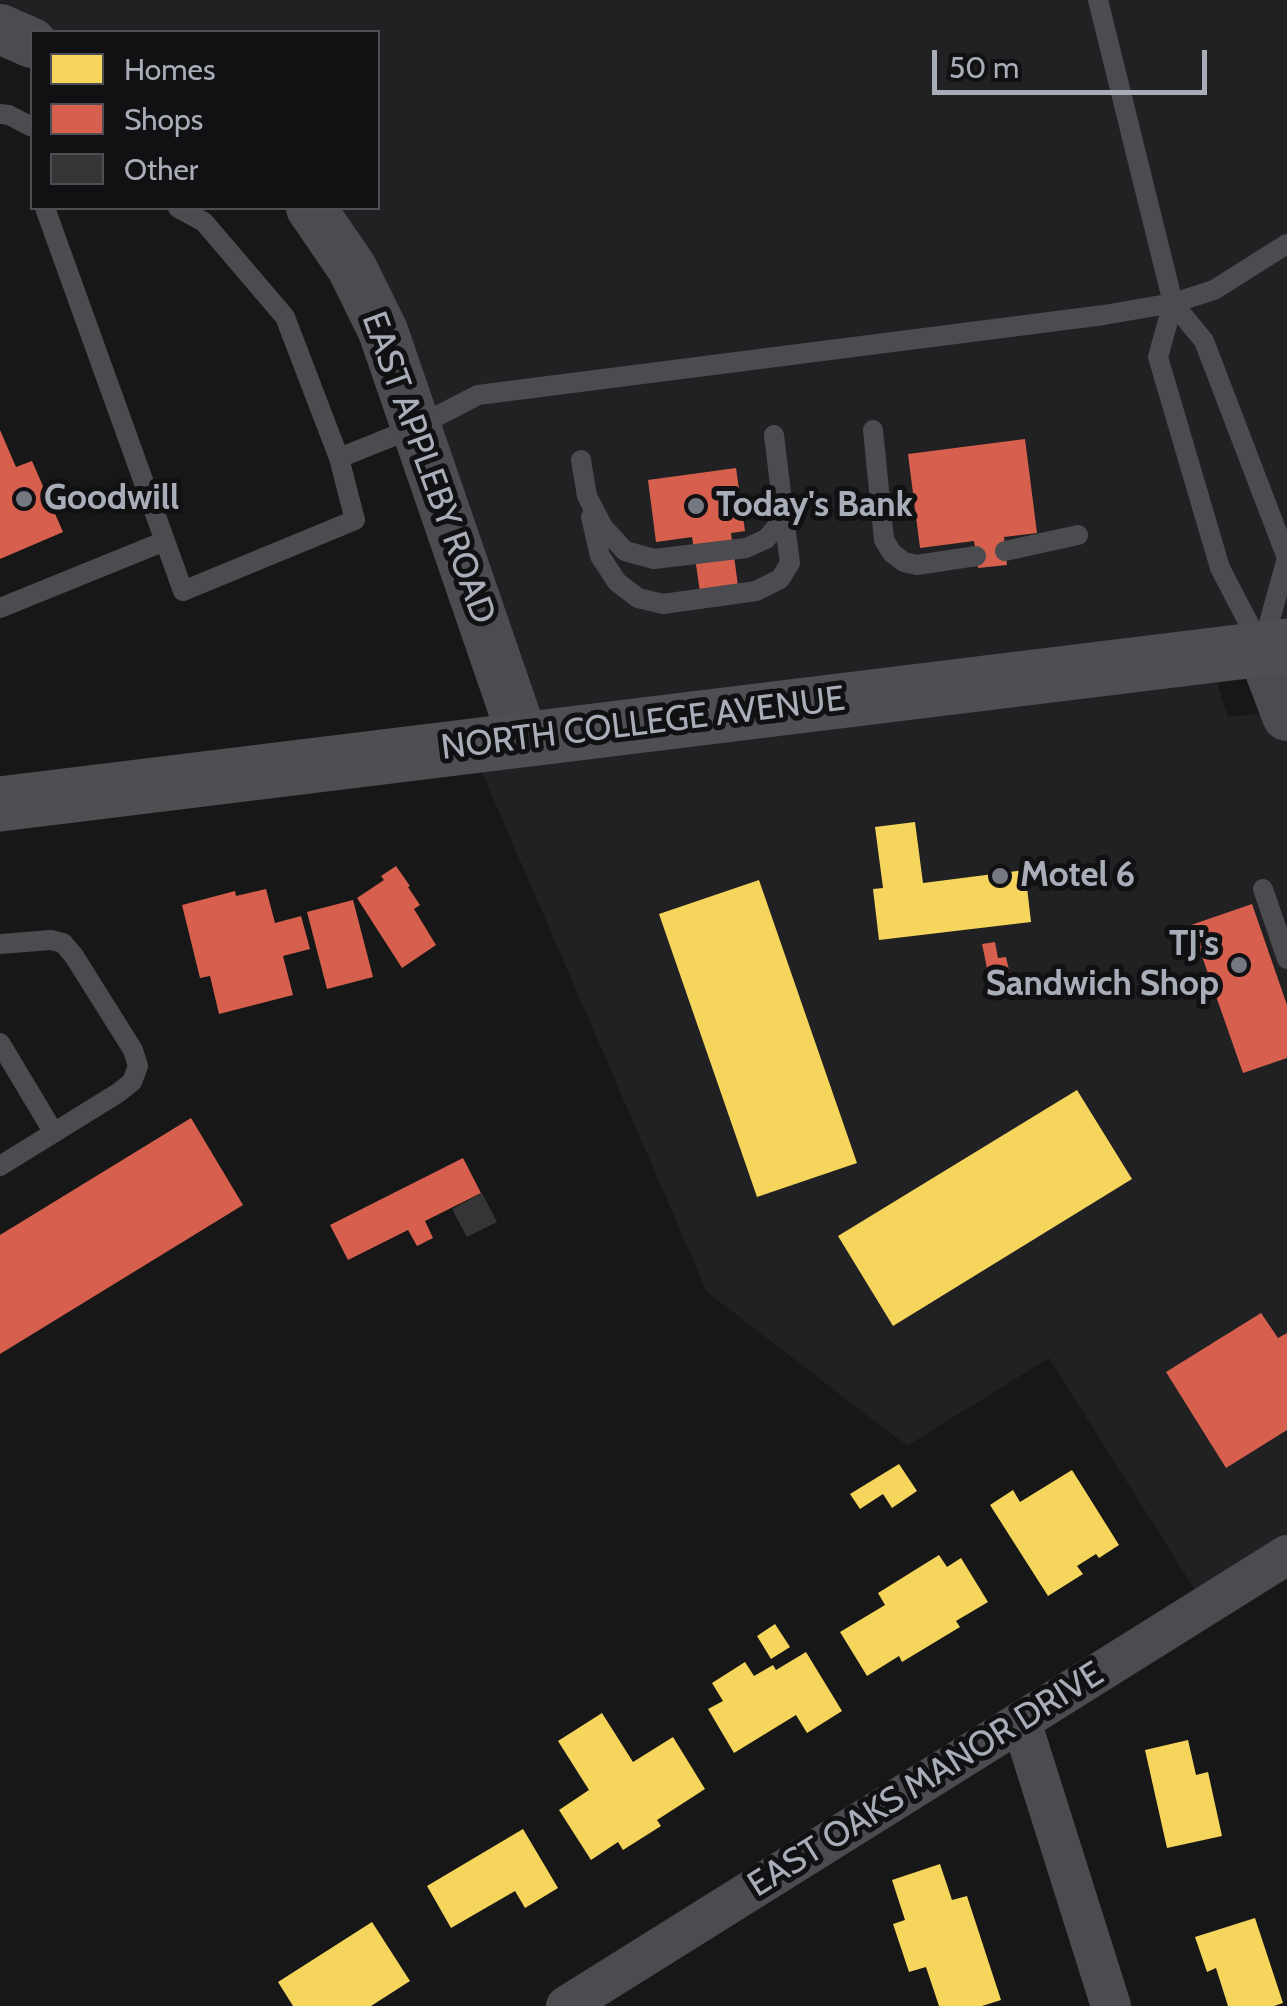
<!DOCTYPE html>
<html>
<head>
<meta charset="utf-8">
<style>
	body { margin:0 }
	#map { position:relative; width:1287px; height:2006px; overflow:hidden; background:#171717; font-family:Cabin,sans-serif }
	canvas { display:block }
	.legend { position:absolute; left:30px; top:30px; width:350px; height:180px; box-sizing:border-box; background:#111113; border:2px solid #4d4f55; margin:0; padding:12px 18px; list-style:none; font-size:30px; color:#a8adb8 }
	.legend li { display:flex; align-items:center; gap:20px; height:50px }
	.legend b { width:50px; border:2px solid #4d4f55 }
	.scale { position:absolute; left:932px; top:50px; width:275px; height:45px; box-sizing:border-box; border:5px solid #a8adb8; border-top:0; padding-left:12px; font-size:30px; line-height:35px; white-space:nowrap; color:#a8adb8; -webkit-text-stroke:8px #111113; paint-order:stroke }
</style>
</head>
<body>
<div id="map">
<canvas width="1287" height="2006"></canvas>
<ul class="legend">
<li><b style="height:28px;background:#f6d55c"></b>Homes</li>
<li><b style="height:28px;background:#d6604d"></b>Shops</li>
<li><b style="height:28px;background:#353536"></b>Other</li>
</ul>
<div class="scale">50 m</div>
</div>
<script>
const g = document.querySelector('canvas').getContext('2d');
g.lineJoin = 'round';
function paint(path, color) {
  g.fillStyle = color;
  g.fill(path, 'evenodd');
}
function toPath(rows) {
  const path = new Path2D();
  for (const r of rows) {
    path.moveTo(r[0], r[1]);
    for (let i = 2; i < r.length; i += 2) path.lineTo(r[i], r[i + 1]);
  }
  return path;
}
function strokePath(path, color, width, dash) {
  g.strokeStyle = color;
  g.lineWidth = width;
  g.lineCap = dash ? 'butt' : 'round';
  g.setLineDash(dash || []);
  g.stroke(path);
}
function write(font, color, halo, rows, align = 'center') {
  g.font = font + ' Cabin,sans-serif';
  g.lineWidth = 10;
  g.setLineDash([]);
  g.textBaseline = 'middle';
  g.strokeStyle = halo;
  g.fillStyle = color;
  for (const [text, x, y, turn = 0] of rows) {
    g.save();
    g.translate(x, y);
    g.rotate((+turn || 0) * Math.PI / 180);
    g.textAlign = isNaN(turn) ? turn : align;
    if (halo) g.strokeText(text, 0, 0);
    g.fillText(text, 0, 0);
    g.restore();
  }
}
const built = toPath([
	[0,0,1287,0,1287,1555,1205,1606,1049,1358,907,1446,707,1292,470,745,522,739,311,208,378,208,378,32,32,32,0,29],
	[1262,650,1284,711,1228,717,1209,656]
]);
const homes = toPath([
	[915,822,923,883,1025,870,1031,922,879,940,873,889,883,888,875,827],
	[759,880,857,1163,757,1197,659,914],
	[1077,1090,1132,1179,893,1326,838,1236],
	[899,1464,917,1491,892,1508,883,1494,860,1509,850,1494],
	[1072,1470,1119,1545,1099,1558,1096,1554,1077,1566,1083,1574,1048,1596,990,1505,1013,1490,1020,1502],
	[939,1555,947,1567,961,1558,988,1602,956,1621,960,1627,902,1662,899,1656,867,1676,840,1632,885,1605,878,1593],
	[775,1624,790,1647,771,1659,757,1636],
	[806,1652,842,1711,807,1733,796,1715,734,1753,708,1709,723,1701,712,1683,745,1662,754,1676,773,1665,776,1670],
	[602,1713,633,1762,673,1737,705,1789,657,1820,661,1826,623,1850,618,1842,591,1860,559,1810,589,1790,558,1741],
	[1188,1740,1196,1775,1208,1772,1222,1836,1167,1848,1145,1750],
	[523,1829,558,1888,525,1908,515,1891,451,1928,427,1886],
	[940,1864,952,1900,967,1896,1001,2000,982,2006,939,2006,926,1967,909,1972,893,1924,905,1920,892,1880],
	[1255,1918,1283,2003,1274,2006,1228,2006,1216,1968,1207,1972,1195,1937],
	[372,1922,410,1981,371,2006,293,2006,278,1982]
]);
const shops = toPath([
	[0,430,16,467,32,461,63,532,0,559],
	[1025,439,1037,533,1004,537,1007,565,978,568,974,541,920,548,908,454],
	[736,468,745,531,731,533,738,586,700,592,692,537,656,542,648,480],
	[396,866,410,886,408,887,420,905,414,909,436,945,402,968,357,898,384,880,381,876],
	[266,889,275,923,301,916,310,949,283,956,293,995,219,1014,210,976,200,978,182,905,235,891,236,896],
	[353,900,373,977,327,989,307,912],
	[1252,904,1287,1005,1287,1058,1243,1073,1191,925],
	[995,942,998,958,1006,957,1013,988,992,992,982,944],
	[191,1118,243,1205,0,1354,0,1235],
	[463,1158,481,1193,425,1221,433,1238,417,1246,408,1230,348,1260,330,1225],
	[1261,1313,1278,1338,1287,1333,1287,1430,1226,1468,1166,1372]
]);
const building = toPath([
	[482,1193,497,1222,467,1237,452,1209]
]);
const service = toPath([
	[1098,0,1173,303,1204,341,1287,558,1263,645],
	[0,114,9,115,32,127],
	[45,208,183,591,355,520,339,458,285,317,204,222,178,208],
	[1173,303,1158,357,1220,568,1260,645],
	[873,430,884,540,892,553,904,562,917,565,976,556],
	[339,458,416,427,478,395,1104,315,1173,303,1214,290,1287,244],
	[581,460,587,496,603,527,625,551,654,559,746,548,766,539,781,522,782,501,774,435],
	[591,517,600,556,617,582,638,598,663,604,756,591,780,579,790,563,783,510],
	[1005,551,1078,535],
	[0,608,165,541],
	[1263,889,1287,959],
	[0,944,51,940,63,943,74,956,133,1050,138,1066,132,1082,118,1093,0,1166],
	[0,1043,54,1133]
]);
const minor = toPath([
	[1021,1721,1111,2006],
	[566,2006,1287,1555]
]);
const tertiary = toPath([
	[0,29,32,43],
	[311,208,352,268,383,331,523,738],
	[1262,650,1287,716]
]);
const primary = toPath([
	[0,804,1287,646]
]);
const markers = [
	[24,499,10,"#757880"],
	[696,506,10,"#757880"],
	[1000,876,10,"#757880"],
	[1239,965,10,"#757880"]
];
const streetNames = [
	["EAST APPLEBY ROAD",428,468,70],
	["NORTH COLLEGE AVENUE",643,724,-7],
	["EAST OAKS MANOR DRIVE",926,1780,-32]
];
const poiNames = [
	["Goodwill",44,499],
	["Today's Bank",716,506],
	["Motel 6",1020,876],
	["TJ's",1219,945,"right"],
	["Sandwich Shop",1219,985,"right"]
];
paint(built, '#212123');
paint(homes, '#f6d55c');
paint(shops, '#d6604d');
paint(building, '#353536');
strokePath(service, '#4b4c50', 20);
strokePath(minor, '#4b4c50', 40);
strokePath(tertiary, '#4b4c50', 50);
strokePath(primary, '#4d4f52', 55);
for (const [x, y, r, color] of markers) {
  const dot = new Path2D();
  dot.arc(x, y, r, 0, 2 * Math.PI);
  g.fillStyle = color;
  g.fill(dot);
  strokePath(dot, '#111113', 4);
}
write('35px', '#a8adb8', '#111113', streetNames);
write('bold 35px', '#a8adb8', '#111113', poiNames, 'left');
</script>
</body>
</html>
